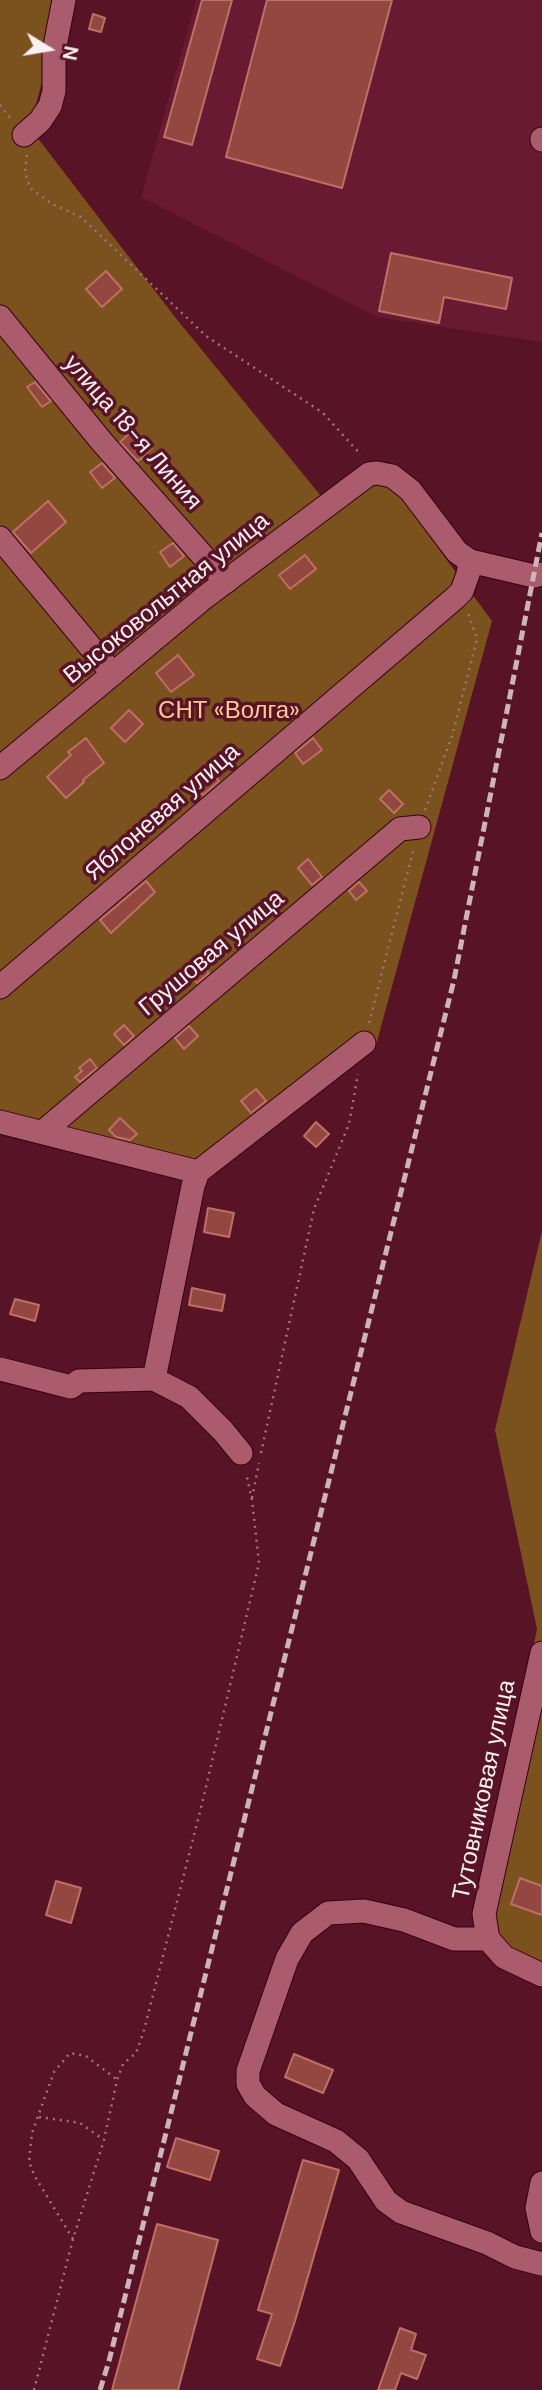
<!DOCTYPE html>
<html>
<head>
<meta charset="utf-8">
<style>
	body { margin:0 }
	#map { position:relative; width:542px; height:2390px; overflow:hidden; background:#581327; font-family:"DM Sans",sans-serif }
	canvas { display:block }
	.north { position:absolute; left:14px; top:14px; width:70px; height:70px; -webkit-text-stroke:5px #581327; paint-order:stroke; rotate:101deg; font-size:19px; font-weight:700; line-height:28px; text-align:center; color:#f9f0f1 }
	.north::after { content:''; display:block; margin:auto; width:24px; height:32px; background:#f9f0f1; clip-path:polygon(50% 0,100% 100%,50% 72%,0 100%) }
</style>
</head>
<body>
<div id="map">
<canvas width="542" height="2390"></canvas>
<div class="north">N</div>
</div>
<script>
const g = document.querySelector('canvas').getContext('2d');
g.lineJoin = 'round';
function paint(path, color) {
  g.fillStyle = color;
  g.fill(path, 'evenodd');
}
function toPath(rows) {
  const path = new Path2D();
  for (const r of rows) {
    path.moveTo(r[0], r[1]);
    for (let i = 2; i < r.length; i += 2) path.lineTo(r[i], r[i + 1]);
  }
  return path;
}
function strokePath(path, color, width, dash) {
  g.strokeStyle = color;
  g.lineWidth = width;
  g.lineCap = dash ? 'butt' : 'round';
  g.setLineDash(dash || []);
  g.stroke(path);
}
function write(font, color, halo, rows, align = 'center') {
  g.font = font + ' "DM Sans",sans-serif';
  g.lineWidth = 7;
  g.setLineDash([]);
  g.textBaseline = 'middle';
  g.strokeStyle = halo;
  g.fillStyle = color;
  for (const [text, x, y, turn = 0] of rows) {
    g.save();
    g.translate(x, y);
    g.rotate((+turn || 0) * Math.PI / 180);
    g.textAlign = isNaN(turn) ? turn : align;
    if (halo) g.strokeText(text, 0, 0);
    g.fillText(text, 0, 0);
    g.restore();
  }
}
const built = toPath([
	[196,0,542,0,542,342,377,317,141,197]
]);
const green = toPath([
	[0,0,63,0,30,128,175,317,325,501,376,464,492,621,376,1045,202,1178,0,1130],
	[542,1231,542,1974,471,1944,537,1629,495,1430]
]);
const building = toPath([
	[202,0,232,0,192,145,164,137,202,0],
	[267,0,392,0,342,188,226,157,267,0],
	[93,14,105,18,101,32,89,29,93,14],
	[391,253,512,278,506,309,444,297,439,323,379,311,391,253],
	[106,271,122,289,102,307,86,289,106,271],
	[35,382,51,401,42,407,27,387,35,382],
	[134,429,152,448,138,461,120,442,134,429],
	[102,463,115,478,102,488,90,472,102,463],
	[48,501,66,522,31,553,13,532,48,501],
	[173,543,184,556,170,567,160,552,173,543],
	[305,555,316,569,290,589,279,575,305,555],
	[178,655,194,675,171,692,156,673,178,655],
	[129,710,143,724,125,742,111,728,129,710],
	[86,738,104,763,83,780,84,782,66,798,47,777,71,755,68,752,86,738],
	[313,738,322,750,303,764,295,753,313,738],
	[206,767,219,781,203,795,191,781,206,767],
	[389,790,403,804,394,813,380,799,389,790],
	[308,859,322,877,312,885,298,868,308,859],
	[146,881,155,892,111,933,100,920,146,881],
	[359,882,367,891,356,900,349,891,359,882],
	[201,964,209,973,197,983,189,974,201,964],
	[124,1025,134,1036,124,1045,114,1034,124,1025],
	[189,1026,198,1036,184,1049,175,1038,189,1026],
	[90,1059,97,1068,80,1082,75,1077,82,1071,79,1068,90,1059],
	[256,1089,266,1101,251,1113,241,1101,256,1089],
	[120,1118,137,1134,130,1140,116,1137,109,1130,120,1118],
	[316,1122,329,1134,316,1147,304,1136,316,1122],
	[208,1208,234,1213,229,1237,204,1232,208,1208],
	[192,1288,225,1295,222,1311,189,1305,192,1288],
	[15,1299,39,1305,35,1321,10,1314,15,1299],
	[520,1878,542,1886,542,1915,511,1904,520,1878],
	[56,1881,81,1888,71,1923,46,1915,56,1881],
	[294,2054,333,2070,323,2093,285,2077,294,2054],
	[176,2138,219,2151,210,2180,167,2167,176,2138],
	[303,2160,339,2170,295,2321,280,2366,257,2359,272,2314,258,2310,303,2160],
	[157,2224,218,2240,178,2390,112,2390,157,2224],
	[400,2328,416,2334,411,2350,426,2355,417,2379,401,2373,395,2390,378,2390,400,2328]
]);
const path = toPath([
	[0,105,11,119],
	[27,155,25,172,30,188,52,204,81,217,206,336,323,413,361,455],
	[425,810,452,736,477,639,468,613],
	[369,1023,414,847],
	[261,1453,314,1209,349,1124,358,1074],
	[252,1498,259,1463],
	[39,2117,80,2123,104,2140],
	[73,2239,34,2175,29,2161,32,2133,54,2072,70,2053,86,2056,116,2079],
	[34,2390,73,2239,104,2140,117,2080,123,2064,136,2053,143,2034,201,1808,259,1563,252,1500,246,1473]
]);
const minor = toPath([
	[24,135,40,121,50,106,54,91,54,51,64,0],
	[542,140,542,139],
	[0,317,102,442,226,582],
	[0,538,113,674],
	[0,768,205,597,369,474,377,473,392,476,410,490,457,552,470,561,534,576,542,574],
	[0,987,455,598,462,591,468,574,470,561],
	[0,1122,198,1172],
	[44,1131,400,829,419,827],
	[198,1172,364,1043],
	[0,1369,71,1387,79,1381,154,1379,189,1397,223,1431,241,1453],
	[154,1379,193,1186,198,1172],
	[488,1939,484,1914,542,1653],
	[542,1975,504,1957,488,1939,454,1939,404,1920,364,1911,328,1913,302,1933,287,1959,248,2071,248,2084,255,2096,276,2114,336,2141,358,2159,386,2201,401,2212,487,2243,515,2257,542,2264],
	[542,2183,537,2208,542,2231]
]);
const rail = toPath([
	[100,2390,109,2361,454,980,542,533]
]);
const streetNames = [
	["улица 18-я Линия",132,433,49],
	["Высоковольтная улица",167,599,-39],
	["Яблоневая улица",163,813,-41],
	["Грушовая улица",212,954,-40],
	["Тутовниковая улица",485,1790,-78]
];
const parkNames = [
	["СНТ «Волга»",229,712]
];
paint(built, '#671a31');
paint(green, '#7b511d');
paint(building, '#924840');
strokePath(building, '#bf7066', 2);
strokePath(minor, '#350212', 25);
strokePath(path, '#9e747f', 2.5, [2, 5]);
strokePath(minor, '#aa5c6c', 23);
strokePath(rail, '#cdb4ba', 5, [10, 5]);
write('24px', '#f9f0f1', '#581327', streetNames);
write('24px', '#fdca93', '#581327', parkNames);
</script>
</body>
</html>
